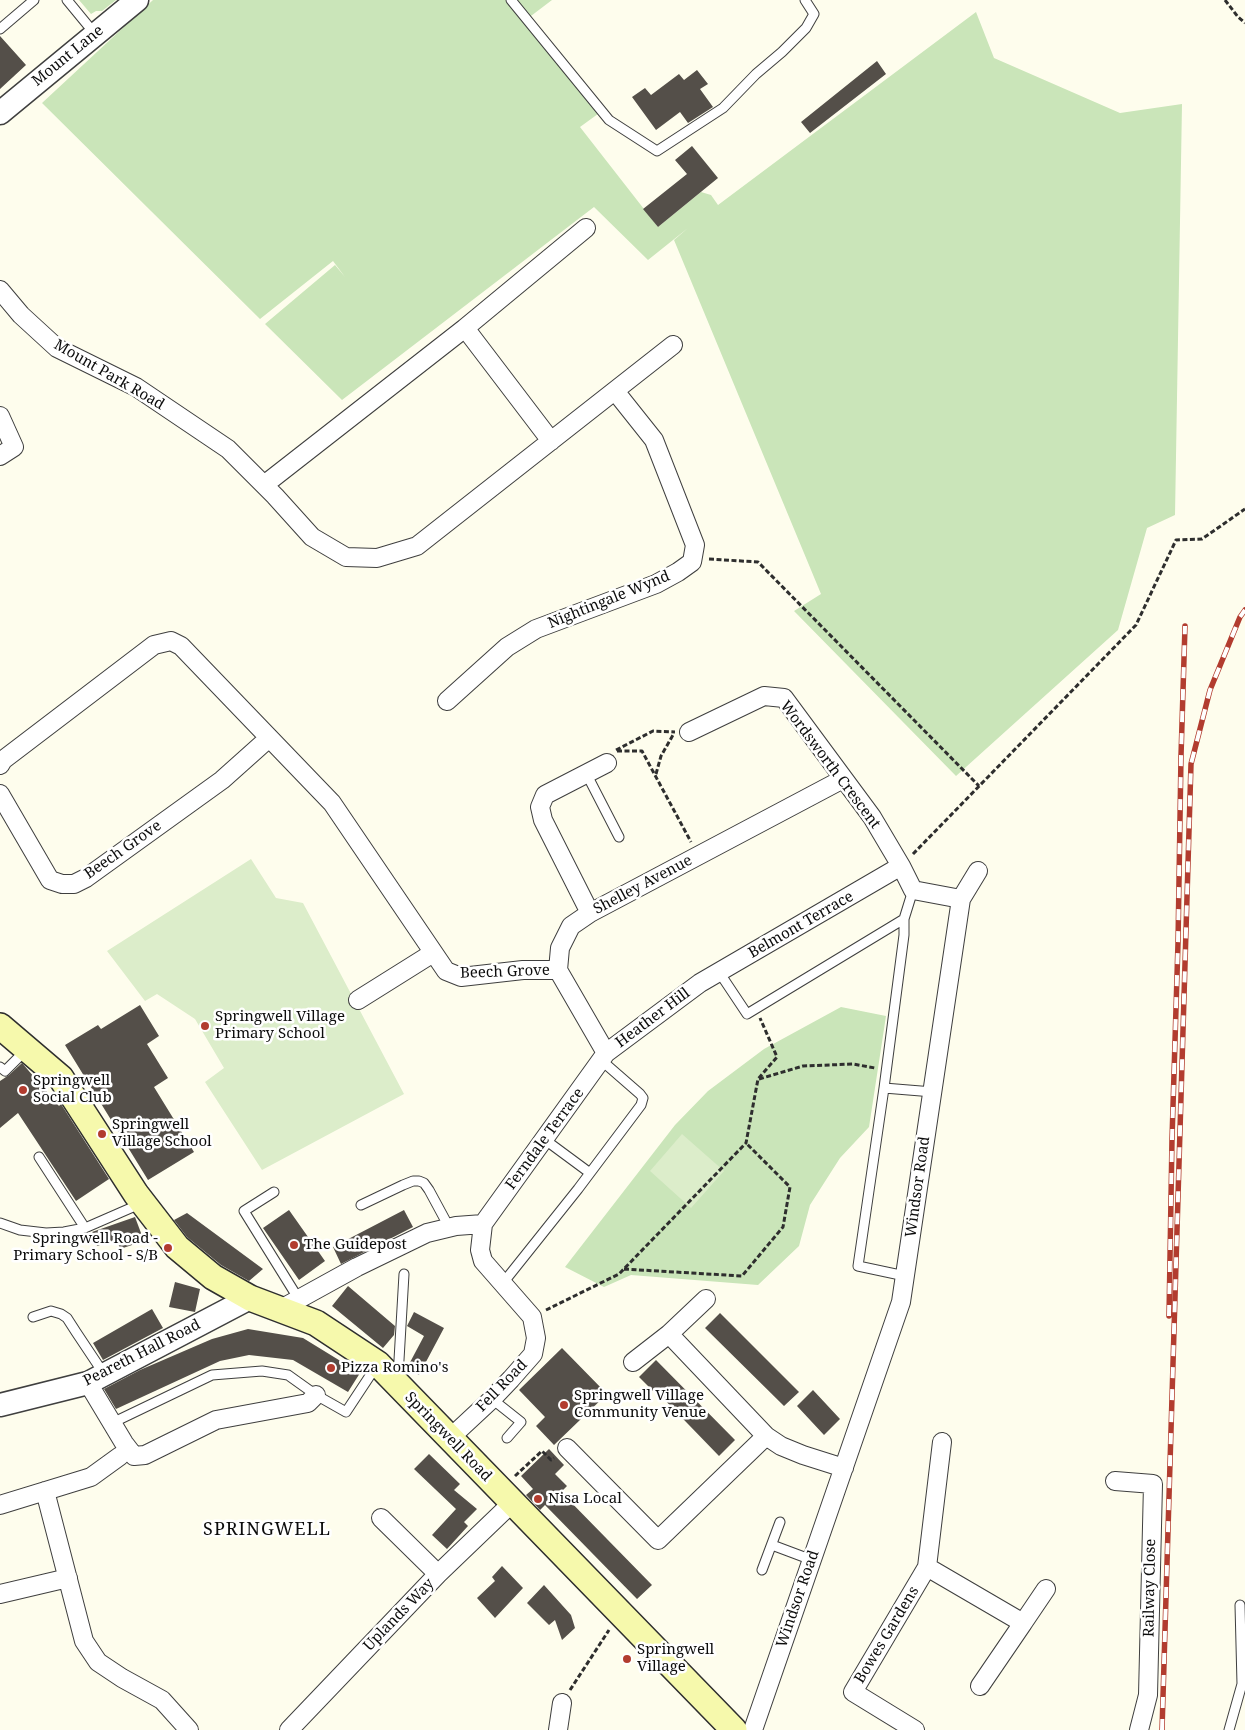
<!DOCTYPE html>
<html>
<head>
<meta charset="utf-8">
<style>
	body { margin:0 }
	canvas { display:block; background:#fefded }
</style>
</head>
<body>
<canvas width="1245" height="1730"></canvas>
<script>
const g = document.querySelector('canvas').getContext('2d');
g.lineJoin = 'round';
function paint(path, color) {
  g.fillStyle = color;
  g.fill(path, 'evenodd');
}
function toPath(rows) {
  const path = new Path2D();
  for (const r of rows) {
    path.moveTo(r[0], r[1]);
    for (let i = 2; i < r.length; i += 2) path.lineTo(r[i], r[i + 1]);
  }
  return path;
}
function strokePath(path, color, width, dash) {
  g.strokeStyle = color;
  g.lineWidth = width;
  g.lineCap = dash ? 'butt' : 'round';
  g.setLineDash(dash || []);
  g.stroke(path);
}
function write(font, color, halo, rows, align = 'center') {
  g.font = font + ' "Noto Serif",serif';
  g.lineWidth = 5;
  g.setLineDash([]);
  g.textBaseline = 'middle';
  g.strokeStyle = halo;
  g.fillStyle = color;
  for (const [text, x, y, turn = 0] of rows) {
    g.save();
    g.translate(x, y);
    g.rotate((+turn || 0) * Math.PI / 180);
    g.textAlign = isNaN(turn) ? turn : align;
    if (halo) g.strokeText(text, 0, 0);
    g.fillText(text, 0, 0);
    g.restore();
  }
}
const green = toPath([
	[79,0,116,0,102,11,96,11,91,14],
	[153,0,552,0,527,19,602,111,580,127,658,227,701,192,711,195,718,205,976,12,994,58,1120,113,1182,104,1175,515,1147,528,1118,630,956,776,794,611,821,594,674,240,688,228,648,260,594,207,342,400,265,324,335,265,345,277,333,261,260,319,42,103],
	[841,1007,886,1016,869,1127,840,1158,810,1205,799,1246,758,1285,631,1275,604,1287,565,1267,675,1125,708,1091,764,1049]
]);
const pitch = toPath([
	[251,859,276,898,303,903,404,1094,262,1170,205,1082,224,1068,195,1019,157,994,145,1001,107,951],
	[682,1134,724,1171,691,1208,650,1171]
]);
const building = toPath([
	[0,36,26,65,0,89],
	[877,61,886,74,810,133,801,122],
	[697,70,708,84,700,89,713,107,688,123,680,112,656,130,632,97,645,88,651,95,679,74,684,80],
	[692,146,718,178,658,227,643,209,687,174,675,160],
	[140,1005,159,1036,147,1044,168,1078,154,1087,194,1152,148,1180,65,1045,98,1025,101,1029],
	[22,1063,59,1106,61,1104,109,1179,76,1201,18,1113,0,1128,0,1081,9,1075],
	[289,1210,325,1261,299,1280,263,1228],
	[404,1210,413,1227,341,1264,333,1247],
	[187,1213,263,1269,249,1281,221,1265,187,1237,174,1220],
	[135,1217,144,1241,120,1249,117,1240,97,1246,92,1232],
	[175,1282,200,1289,195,1312,169,1307],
	[348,1286,395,1326,394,1335,383,1348,332,1306],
	[152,1309,163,1328,103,1360,93,1343],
	[414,1312,444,1328,419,1375,407,1368,424,1336,407,1326],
	[720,1313,799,1392,784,1406,705,1328],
	[248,1329,303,1338,360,1373,348,1392,293,1360,249,1355,220,1361,116,1409,104,1389,140,1370,212,1339],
	[562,1348,607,1394,554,1445,536,1426,545,1417,519,1390],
	[656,1360,735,1440,719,1456,657,1392,655,1393,639,1377],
	[813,1390,840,1419,824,1435,797,1406],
	[549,1449,564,1465,555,1474,567,1486,561,1492,652,1585,637,1599,545,1505,540,1510,526,1495,533,1489,521,1476],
	[429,1454,460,1484,454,1490,477,1509,464,1522,468,1526,447,1549,432,1535,456,1509,414,1469],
	[502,1566,523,1588,495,1618,477,1598,495,1581,492,1577],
	[544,1585,571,1615,575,1628,562,1640,555,1620,549,1625,527,1603]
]);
const path = toPath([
	[1225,0,1238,17,1245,23],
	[709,559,758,562,979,786],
	[616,750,653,731,675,732],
	[617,751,642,751,691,842],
	[656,774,661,756,673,735],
	[913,854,1136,625,1176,540,1202,539,1245,509],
	[759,1079,803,1066,853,1064,875,1068],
	[624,1269,742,1276,783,1227,790,1187,746,1143],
	[546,1310,619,1274,746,1143,758,1079,777,1057,760,1018],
	[515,1476,542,1451,551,1460,554,1458],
	[570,1690,609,1630]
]);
const service = toPath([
	[67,0,95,34],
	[511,0,609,120,657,151,723,108,756,74,782,52,806,28,814,14,805,0],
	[0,29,34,0],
	[586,773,619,837],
	[904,919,904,935,884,1088,933,1092],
	[719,972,747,1014,904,919,913,890],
	[0,1067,5,1071,25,1051],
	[884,1088,858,1266,905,1276],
	[544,1139,590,1173],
	[39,1157,85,1228],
	[274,1192,244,1211,298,1298],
	[361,1205,403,1185,413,1181,419,1181,424,1183,429,1190,449,1227],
	[0,1223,20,1230,46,1233,64,1232,85,1228,140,1204],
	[503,1283,578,1189,641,1105,643,1098,640,1094,601,1060],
	[33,1317,51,1311,61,1314,67,1318,76,1332,104,1374],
	[398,1377,404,1274],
	[492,1399,521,1422,507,1438],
	[112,1423,212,1375,262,1371,288,1375,316,1395,346,1412,377,1365],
	[772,1545,812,1560],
	[762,1570,780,1522],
	[1229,1730,1242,1684,1240,1605]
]);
const minor = toPath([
	[0,290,21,315,57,348,136,387,228,449,275,496,312,537,346,557,377,558,417,546,673,345],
	[0,416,14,447,0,456],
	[551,441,465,328,586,228],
	[264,485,465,328],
	[447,701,507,647,536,629,656,584,678,572,692,562,695,545,654,440,615,391],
	[689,732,764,696,784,698,872,817,901,866,913,890,961,899],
	[0,765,3,760,154,645,171,641,181,646,332,803,446,971,461,977,523,970,558,970],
	[0,794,50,880,62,884,74,884,86,878,222,780,269,738],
	[590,913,543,820,540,807,545,795,607,763],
	[358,1000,433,953],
	[606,1053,558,970,560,948,571,926,590,913,843,779],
	[279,1310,357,1267,427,1233,456,1226,483,1224],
	[669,1334,706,1299],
	[633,1362,669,1334,766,1436,781,1446,803,1455,844,1468],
	[88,1383,124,1443,134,1456,145,1455,216,1420,308,1403,316,1395],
	[449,1439,492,1399,511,1379,533,1354,536,1338,532,1317,483,1261,480,1250,483,1224,606,1053,700,983,901,866],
	[567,1448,658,1540,766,1436],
	[1115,1481,1153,1484,1148,1695,1139,1730],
	[45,1491,84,1641,98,1662,122,1678,162,1700,189,1730],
	[0,1505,91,1477,120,1456],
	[381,1518,438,1574],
	[927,1567,1023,1623,980,1686],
	[0,1594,68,1578],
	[1023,1623,1046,1589],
	[289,1730,438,1574,512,1503],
	[558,1730,562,1703],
	[753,1730,901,1302,961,899,978,871],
	[915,1730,853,1692,927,1567,942,1442]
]);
const tertiary = toPath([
	[0,113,137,0],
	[0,1405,88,1383,250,1298]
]);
const secondary = toPath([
	[0,1026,61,1078,136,1194,177,1247,213,1277,250,1298,316,1323,378,1364,734,1730]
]);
const rail = toPath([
	[1169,1316,1172,1139,1178,943,1181,756,1185,626],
	[1162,1730,1191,764,1210,690,1240,617,1245,610]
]);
const markers = [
	[205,1026,5,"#b23c2f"],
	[23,1090,5,"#b23c2f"],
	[102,1134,5,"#b23c2f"],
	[294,1245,5,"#b23c2f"],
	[168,1248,5,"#b23c2f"],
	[331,1368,5,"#b23c2f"],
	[564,1405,5,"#b23c2f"],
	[538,1499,5,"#b23c2f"],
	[627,1659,5,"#b23c2f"]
];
const streetNames = [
	["Mount Lane",68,56,-39],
	["Mount Park Road",109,375,30],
	["Nightingale Wynd",609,600,-22],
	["Wordsworth Crescent",830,765,53],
	["Beech Grove",123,850,-35],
	["Shelley Avenue",643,885,-28],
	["Belmont Terrace",801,925,-30],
	["Beech Grove",505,972,-2],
	["Heather Hill",653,1018,-37],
	["Ferndale Terrace",545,1139,-54],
	["Windsor Road",918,1187,-82],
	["Peareth Hall Road",142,1353,-27],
	["Fell Road",502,1386,-46],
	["Springwell Road",448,1437,46],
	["Railway Close",1150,1588,-89],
	["Windsor Road",798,1599,-71],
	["Uplands Way",399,1615,-46],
	["Bowes Gardens",887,1635,-59]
];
const poiNames = [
	["Springwell Village",215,1017],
	["Primary School",215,1034],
	["Springwell",33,1081],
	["Social Club",33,1098],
	["Springwell",112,1125],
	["Village School",112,1142],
	["Springwell Road -",158,1239,"right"],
	["Primary School - S/B",158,1256,"right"],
	["The Guidepost",304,1245],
	["Pizza Romino's",341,1368],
	["Springwell Village",574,1396],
	["Community Venue",574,1413],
	["Nisa Local",548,1499],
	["Springwell",637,1650],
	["Village",637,1667]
];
const quarterNames = [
	["SPRINGWELL",267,1530]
];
paint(green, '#cae5b9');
paint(pitch, '#dcedca');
paint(building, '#544f49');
strokePath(service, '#3f3f3f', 11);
strokePath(minor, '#3f3f3f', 20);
strokePath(tertiary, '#3f3f3f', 25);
strokePath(secondary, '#2e2e2e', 28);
strokePath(path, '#2e2e2e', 3, [5, 2.5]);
strokePath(service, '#fff', 9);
strokePath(minor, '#fff', 18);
strokePath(tertiary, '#fff', 22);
strokePath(secondary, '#f6f9ac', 25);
strokePath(rail, '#b23c2f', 5.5);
strokePath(rail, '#fff', 4, [11]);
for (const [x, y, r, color] of markers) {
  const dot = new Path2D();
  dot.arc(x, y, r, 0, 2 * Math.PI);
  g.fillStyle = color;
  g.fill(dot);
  strokePath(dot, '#fff', 2);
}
write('15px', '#0c0c0c', '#fff', streetNames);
write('15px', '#0c0c0c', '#fff', poiNames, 'left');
g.letterSpacing = '1px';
write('18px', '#0c0c0c', '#fff', quarterNames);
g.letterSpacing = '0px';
</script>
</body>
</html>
